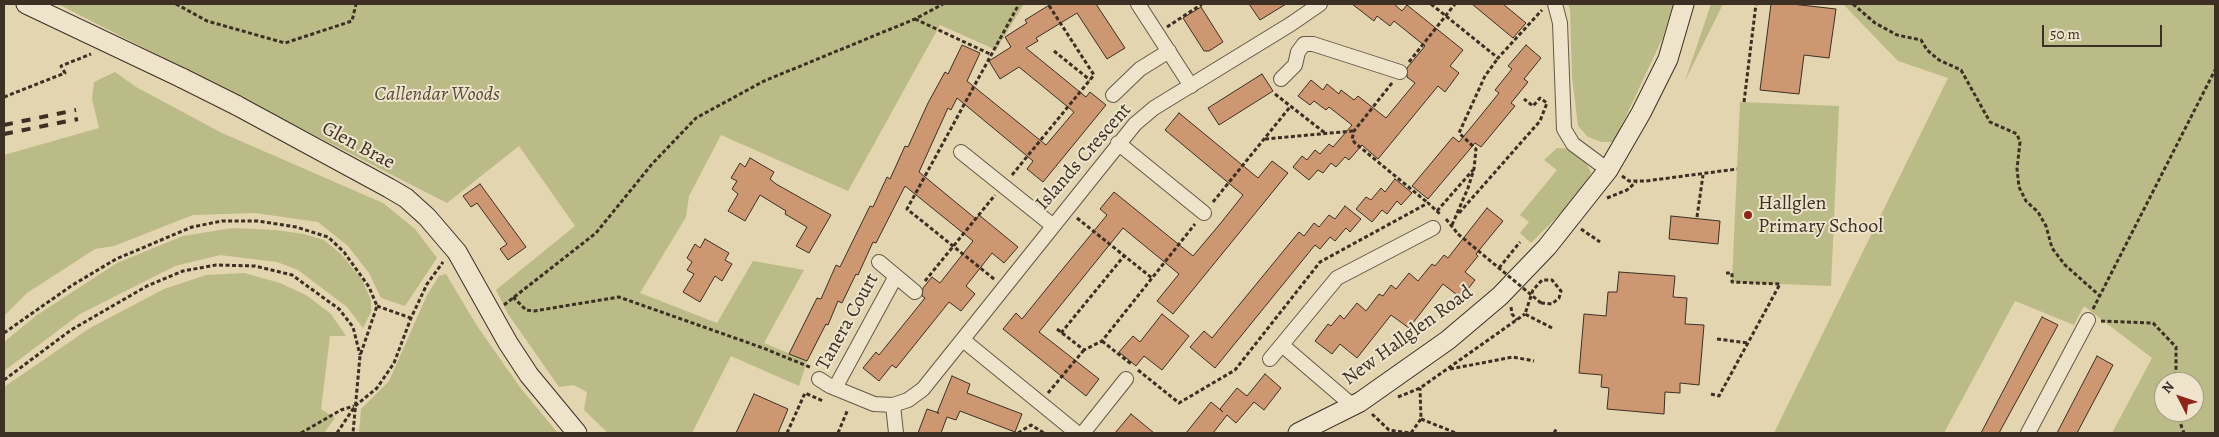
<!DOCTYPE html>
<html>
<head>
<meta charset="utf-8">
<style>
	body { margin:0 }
	#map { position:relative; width:2219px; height:437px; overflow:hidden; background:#e3d5af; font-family:Alegreya,serif }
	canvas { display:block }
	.frame { position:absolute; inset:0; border:5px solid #3c2f24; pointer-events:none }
	.north { position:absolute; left:2154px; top:372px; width:50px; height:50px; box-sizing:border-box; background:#ede4cb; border:1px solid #a69c88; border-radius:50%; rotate:311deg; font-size:14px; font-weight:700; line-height:20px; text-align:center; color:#3c2f24 }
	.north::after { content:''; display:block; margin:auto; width:18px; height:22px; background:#8f2418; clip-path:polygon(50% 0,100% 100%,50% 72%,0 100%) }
	.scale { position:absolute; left:2042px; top:25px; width:120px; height:22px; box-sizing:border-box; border:2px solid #3c2f24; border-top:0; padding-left:6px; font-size:15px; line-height:18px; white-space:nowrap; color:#3c2f24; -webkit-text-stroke:4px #ede4cb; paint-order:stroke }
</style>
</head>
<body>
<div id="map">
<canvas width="2219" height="437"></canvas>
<div class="frame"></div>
<div class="north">N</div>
<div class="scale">50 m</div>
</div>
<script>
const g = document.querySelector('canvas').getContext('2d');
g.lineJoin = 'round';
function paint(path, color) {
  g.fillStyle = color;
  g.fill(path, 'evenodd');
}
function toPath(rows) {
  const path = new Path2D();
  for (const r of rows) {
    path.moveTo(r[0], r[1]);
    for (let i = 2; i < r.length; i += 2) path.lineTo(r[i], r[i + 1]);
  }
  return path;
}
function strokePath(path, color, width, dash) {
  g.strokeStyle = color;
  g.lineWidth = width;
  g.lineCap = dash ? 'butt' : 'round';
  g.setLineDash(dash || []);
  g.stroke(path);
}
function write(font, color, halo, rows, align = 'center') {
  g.font = font + ' Alegreya,serif';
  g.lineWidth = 4;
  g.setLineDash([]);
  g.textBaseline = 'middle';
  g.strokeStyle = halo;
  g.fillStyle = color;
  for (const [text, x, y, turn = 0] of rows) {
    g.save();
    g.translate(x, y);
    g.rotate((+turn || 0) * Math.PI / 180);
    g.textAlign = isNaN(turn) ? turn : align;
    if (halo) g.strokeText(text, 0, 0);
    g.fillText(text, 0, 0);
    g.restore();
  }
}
const green = toPath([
	[58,4,1024,4,996,50,940,25,848,191,721,135,689,196,686,217,640,293,717,323,753,261,804,270,764,343,807,361,799,386,731,356,692,433,608,433,584,410,587,392,574,385,559,387,508,314,496,290,575,226,519,146,447,203],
	[1568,4,1673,4,1663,37,1614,142,1602,142,1588,137,1578,126,1572,77,1570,10],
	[1711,4,1723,4,1685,81],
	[1843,4,2215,4,2215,433,2112,433,2152,358,2084,306,2074,325,2015,301,1944,433,1774,433,1948,78,1898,61],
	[2164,382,2194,382,2194,412,2164,412],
	[115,72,136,87,222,133,383,203,415,229,437,258,405,306,381,298,369,273,348,246,318,222,255,213,193,215,114,246,95,249,27,293,4,316,4,155,99,128,92,99,94,82],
	[1740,102,1839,106,1831,286,1732,282],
	[1557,148,1571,149,1582,156,1591,172,1586,188,1531,243,1520,233,1529,222,1520,215,1557,170,1544,160],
	[233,228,275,230,304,234,324,240,342,255,362,280,371,300,371,312,363,328,347,307,298,270,277,262,220,255,175,266,80,314,4,371,4,342,37,315,117,263,183,236],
	[244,273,280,283,306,295,331,314,346,336,330,336,321,409,335,418,324,433,4,433,4,387,90,328,164,289,206,275],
	[446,274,477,326,522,390,558,433,359,433,361,409,389,381,427,295,439,276]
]);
const building = toPath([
	[1051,4,1096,4,1125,48,1107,59,1077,13,1036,38,1038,41,1026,48,1086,97,1090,92,1106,105,1043,182,1027,169,1033,161,957,98,951,110,948,108,919,172,976,219,979,215,1018,247,1004,263,992,253,966,286,975,294,961,311,949,302,896,368,892,365,879,381,863,368,876,352,879,355,925,298,922,296,923,288,932,277,940,283,973,241,905,186,876,243,873,242,858,275,856,274,842,303,838,301,828,325,826,324,807,361,789,354,817,298,821,299,836,265,840,267,870,206,873,207,887,177,890,179,905,146,908,147,928,103,945,72,948,74,962,45,980,53,967,81,1046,145,1074,112,1019,67,1000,79,989,61,1011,47,1005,37,1027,23,1025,20,1051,4],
	[1249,4,1286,4,1260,20,1249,4],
	[1352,4,1394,4,1402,11,1407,5,1463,50,1450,66,1459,73,1445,92,1438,86,1378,159,1362,145,1349,160,1345,157,1336,167,1331,163,1323,173,1318,170,1309,180,1293,167,1302,156,1307,160,1315,150,1320,154,1329,144,1333,147,1352,125,1329,107,1326,110,1314,101,1310,105,1298,96,1311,80,1323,90,1327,84,1339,94,1341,90,1354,100,1358,96,1386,118,1415,83,1407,77,1407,68,1425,46,1394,21,1390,26,1377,16,1374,21,1352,4],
	[1472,4,1503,4,1526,23,1513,38,1472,4],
	[1771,4,1792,4,1836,9,1829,58,1804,55,1799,94,1760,90,1771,4],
	[1201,7,1223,42,1209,51,1204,51,1183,18,1201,7],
	[1526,45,1541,58,1524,79,1528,82,1511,103,1515,106,1481,147,1475,143,1428,199,1412,186,1453,137,1459,142,1482,114,1499,93,1495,90,1512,69,1508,66,1526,45],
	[1262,74,1273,91,1219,125,1208,108,1262,74],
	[1179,113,1258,178,1272,161,1288,173,1173,314,1157,301,1179,274,1123,228,1039,332,1099,379,1086,396,1003,329,1016,313,1022,319,1052,282,1107,215,1100,209,1114,192,1193,256,1220,224,1243,195,1165,130,1179,113],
	[750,158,774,172,770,179,776,184,831,215,809,253,796,246,807,227,785,214,786,211,760,195,745,221,728,211,738,194,732,189,737,181,731,178,740,163,745,167,750,158],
	[1395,179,1412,193,1401,205,1397,201,1387,214,1382,210,1372,222,1356,209,1366,197,1371,200,1381,188,1385,192,1395,179],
	[480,184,526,247,508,260,500,249,507,244,477,203,471,207,463,196,480,184],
	[1345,206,1361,219,1350,232,1346,228,1335,241,1330,237,1320,249,1315,245,1215,368,1190,347,1204,331,1212,338,1299,232,1304,236,1314,223,1319,227,1329,215,1335,219,1345,206],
	[1487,208,1503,221,1476,254,1478,256,1465,272,1475,280,1461,298,1443,284,1409,328,1391,315,1357,358,1340,344,1332,354,1315,341,1328,324,1331,326,1340,315,1344,319,1357,303,1366,311,1379,294,1383,296,1391,285,1396,289,1409,273,1418,281,1432,264,1435,266,1444,255,1448,258,1487,208],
	[1671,216,1720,221,1718,244,1669,239,1671,216],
	[705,239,729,253,725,260,732,264,722,281,715,276,700,302,683,292,694,274,687,270,692,262,687,258,695,244,700,248,705,239],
	[1619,272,1675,276,1673,297,1687,298,1685,324,1704,325,1699,385,1680,383,1680,393,1665,392,1664,414,1607,409,1609,388,1601,387,1602,375,1579,373,1584,314,1606,316,1608,292,1617,292,1619,272],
	[1162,314,1189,336,1162,370,1144,356,1136,366,1119,352,1133,336,1140,342,1162,314],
	[2042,317,2058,325,1999,433,1981,433,2042,317],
	[2097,356,2113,365,2077,433,2057,433,2097,356],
	[1265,374,1281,388,1264,410,1254,402,1236,423,1227,415,1213,433,1186,433,1211,402,1223,412,1220,409,1237,388,1247,396,1265,374],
	[952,376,970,384,967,393,1022,414,1015,432,960,411,956,420,947,417,941,433,918,433,927,409,939,413,937,413,952,376],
	[754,394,788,409,778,433,736,433,754,394],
	[1131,414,1154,433,1115,433,1131,414]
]);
const path = toPath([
	[176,4,207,21,285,43,352,21,356,4],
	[1431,4,1498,58,1542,10],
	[1853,4,1875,23,1897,35,1921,40,1927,50,1939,60,1961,70,1990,122,2017,134,2020,142,2017,169,2019,187,2026,201,2038,212,2046,226,2052,248,2065,265,2100,296],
	[915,19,990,54],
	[1167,27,1202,4],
	[1054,51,1090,80],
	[1409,62,1455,4],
	[1392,83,1354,131,1352,139,1355,143,1428,203],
	[1275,94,1325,133],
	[4,97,65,73,61,66,91,54],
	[1744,102,1756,4],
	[1265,139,1353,131],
	[1012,175,1094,75,1048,4],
	[1622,176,1629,181,1646,181,1737,169],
	[1607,198,1627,190,1636,182],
	[1213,202,1290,107],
	[1437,211,1473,170],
	[1459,213,1540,121,1547,103,1540,98,1533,106,1524,99],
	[1697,217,1703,175],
	[1077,218,1152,278],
	[1446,219,1458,234],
	[1452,225,1468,188,1474,169,1476,149,1459,133,1485,76,1498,58],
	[1581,229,1600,242],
	[1499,268,1520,242],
	[994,279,907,209,1019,4],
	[925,281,995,195],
	[513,297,526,310,534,311,619,297,763,348,812,368],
	[1541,303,1552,304,1559,298,1561,291,1552,280,1542,280,1533,290,1525,314,1552,328],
	[504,305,596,233,652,164,696,118,764,81,915,19,943,4],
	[377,306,411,318],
	[1511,307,1512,314,1517,320],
	[2093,309,2215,70],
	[2101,321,2153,323,2176,347,2176,382],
	[1057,329,1084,350,1102,341,1195,224],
	[4,333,71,286,116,259,192,227,222,221,258,221,296,227,328,237,344,252,369,287,377,306,360,356,353,433],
	[1061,333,1124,256],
	[1717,339,1748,343],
	[1102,341,1131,364],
	[1450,369,1513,357,1534,361],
	[1138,370,1179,403,1235,370,1320,262,1428,203,1441,215],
	[4,380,71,330,147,286,183,271,216,265,255,266,292,275,339,309,353,327,360,355],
	[1048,393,1084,350],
	[1711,394,1719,396,1780,284,1732,282,1732,273,1726,273],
	[1398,397,1420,388,1525,314],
	[2176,412,2184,433],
	[1372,414,1389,430,1410,433],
	[1421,419,1456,433],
	[301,433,341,410,354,406],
	[337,433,355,406,377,388,394,363,411,318,427,284,443,262],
	[787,433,805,393,823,401],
	[838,433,848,409],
	[1018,433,1031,425,1044,433],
	[1411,433,1421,419,1420,388],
	[1554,433,1557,428]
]);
const street = toPath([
	[1138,4,1191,86],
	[1555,4,1560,23,1564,129,1573,144,1608,170],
	[1281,79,1295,65,1298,52,1304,44,1313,44,1400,72],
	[1113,95,1140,69,1169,51],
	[1118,143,1204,213],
	[961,152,1052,225],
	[879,262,915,292],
	[963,340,1077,433],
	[1282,345,1353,406],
	[1270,359,1337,278,1433,228],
	[819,379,830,386,874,404,893,405,908,400,923,389,1135,124,1154,108,1291,24,1320,4],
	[835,388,896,276],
	[893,405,896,433],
	[1083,433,1126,379],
	[2028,433,2088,320]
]);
const secondary = toPath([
	[26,4,182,78],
	[236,105,389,188,406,198,427,217,457,252,508,343,529,375,577,433],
	[1298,433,1360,402,1448,340,1500,296,1547,247,1608,170,1641,113,1668,59,1684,4]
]);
const rail = toPath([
	[4,125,76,110],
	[4,134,78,119]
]);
const pathBridge = toPath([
	[1458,234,1541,303]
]);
const secondaryBridge = toPath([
	[182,78,236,105]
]);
const markers = [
	[1748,215,5,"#8f2418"]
];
const parkNames = [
	["Callendar Woods",437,95]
];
const streetNames = [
	["Glen Brae",358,146,28],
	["Islands Crescent",1084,157,-49],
	["Tanera Court",848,322,-61],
	["New Hallglen Road",1408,336,-36]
];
const poiNames = [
	["Hallglen",1758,204],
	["Primary School",1758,227]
];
paint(green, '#babb86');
paint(building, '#cd9771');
strokePath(building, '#3c2f24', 1);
strokePath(street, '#665847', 16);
strokePath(secondary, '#3c2f24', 21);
strokePath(path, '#3c2f24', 3, [4, 2.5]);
strokePath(street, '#ede4cb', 14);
strokePath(secondary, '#ede4cb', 19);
strokePath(rail, '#3c2f24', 4, [9, 9]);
strokePath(secondaryBridge, '#3c2f24', 21, []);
strokePath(pathBridge, '#3c2f24', 3, [4, 2.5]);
strokePath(secondaryBridge, '#ede4cb', 19);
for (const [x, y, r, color] of markers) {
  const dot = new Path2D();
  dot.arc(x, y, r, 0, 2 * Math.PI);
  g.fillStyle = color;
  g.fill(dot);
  strokePath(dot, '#ede4cb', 2);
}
write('italic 20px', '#554b38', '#ede4cb', parkNames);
write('20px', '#3c2f24', '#ede4cb', streetNames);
write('20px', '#3c2f24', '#ede4cb', poiNames, 'left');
</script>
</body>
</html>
